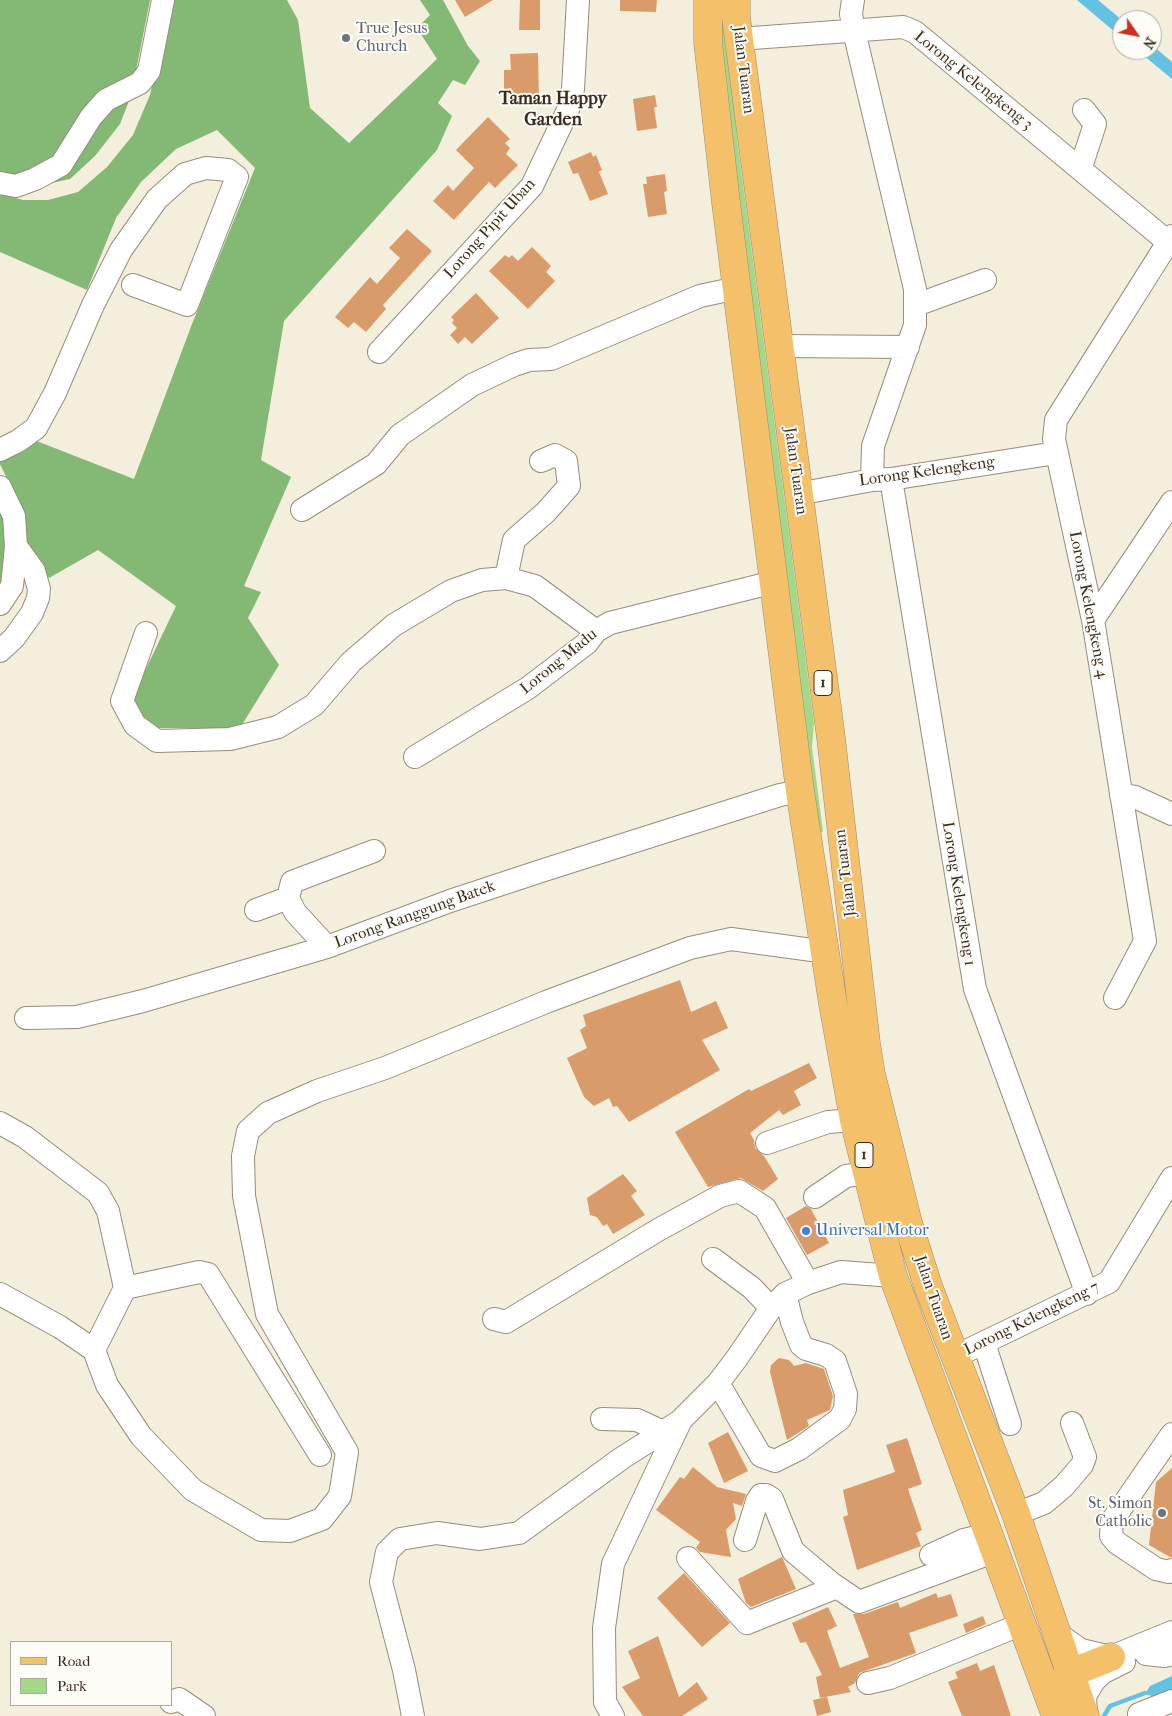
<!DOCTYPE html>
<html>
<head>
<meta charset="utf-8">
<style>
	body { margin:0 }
	#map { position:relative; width:1172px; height:1716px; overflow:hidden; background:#f3efdc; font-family:"IM FELL French Canon",serif }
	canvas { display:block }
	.legend { position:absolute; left:10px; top:1641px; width:162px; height:65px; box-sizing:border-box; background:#fdfcf7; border:1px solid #afa8a0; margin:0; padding:6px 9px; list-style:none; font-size:15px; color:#3b2a1e }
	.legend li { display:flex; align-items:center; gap:10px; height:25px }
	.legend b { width:25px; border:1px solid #afa8a0 }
	.north { position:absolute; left:1112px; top:10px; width:50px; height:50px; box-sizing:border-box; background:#fdfcf7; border:1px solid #afa8a0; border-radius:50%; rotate:123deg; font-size:14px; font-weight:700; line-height:20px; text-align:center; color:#3b2a1e }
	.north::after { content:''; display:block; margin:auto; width:18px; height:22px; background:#c8321e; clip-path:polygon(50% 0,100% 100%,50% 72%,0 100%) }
</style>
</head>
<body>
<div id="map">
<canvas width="1172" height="1716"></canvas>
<ul class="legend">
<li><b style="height:6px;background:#f4c16a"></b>Road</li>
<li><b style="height:14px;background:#a4d889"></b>Park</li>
</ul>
<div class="north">N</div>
</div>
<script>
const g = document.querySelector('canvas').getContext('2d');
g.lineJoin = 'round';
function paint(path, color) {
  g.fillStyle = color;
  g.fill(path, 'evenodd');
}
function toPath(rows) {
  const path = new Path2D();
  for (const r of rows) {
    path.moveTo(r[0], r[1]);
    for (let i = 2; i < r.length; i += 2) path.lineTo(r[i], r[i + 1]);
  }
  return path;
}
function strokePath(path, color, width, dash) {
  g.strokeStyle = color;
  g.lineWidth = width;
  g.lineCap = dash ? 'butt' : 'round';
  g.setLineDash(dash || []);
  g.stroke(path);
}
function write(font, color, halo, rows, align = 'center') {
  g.font = font + ' "IM FELL French Canon",serif';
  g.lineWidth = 4;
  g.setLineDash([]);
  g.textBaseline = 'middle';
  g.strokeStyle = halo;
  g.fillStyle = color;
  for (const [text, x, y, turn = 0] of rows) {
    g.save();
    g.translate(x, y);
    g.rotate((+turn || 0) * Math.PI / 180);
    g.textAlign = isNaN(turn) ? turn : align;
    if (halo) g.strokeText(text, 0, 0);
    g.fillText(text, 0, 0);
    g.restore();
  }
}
const green = toPath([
	[717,0,726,0,729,61,738,146,814,723,812,747,823,831,821,833,819,831,805,725,742,227]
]);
const forest = toPath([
	[0,0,150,0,131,96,120,124,95,156,70,179,47,184,0,172],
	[172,0,287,0,298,20,310,108,349,143,437,59,417,28,430,15,420,0,443,0,468,46,480,61,465,85,453,80,438,103,452,116,437,150,284,321,261,460,291,477,244,586,261,592,248,618,279,665,240,728,157,728,138,719,132,698,176,606,98,550,49,578,21,535,11,487,0,464,0,457,34,440,134,479,192,324,255,168,217,130,176,149,141,182,116,218,87,290,0,252,0,194,23,200,48,200,78,192,107,167,133,135,150,95],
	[0,509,6,523,5,579,0,586]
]);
const water = toPath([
	[1077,0,1098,0,1122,20,1122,38],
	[1152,45,1172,62,1172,79,1137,50,1152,50],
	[1172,1676,1172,1689,1155,1697,1145,1694,1150,1686]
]);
const stream = toPath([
	[1104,1716,1110,1706,1145,1693]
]);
const building = toPath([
	[455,0,493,0,465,17],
	[520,0,540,0,540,30,519,30],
	[620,0,657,0,656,12,620,11],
	[538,53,539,100,504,101,504,70,511,70,510,54],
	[655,95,657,107,654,107,657,128,637,131,633,99],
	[488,117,510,139,505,143,510,148,506,154,518,165,495,188,489,182,454,220,433,201,448,185,453,191,474,168,456,150],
	[591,152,593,157,596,155,602,170,599,172,608,194,590,201,578,173,573,174,568,162],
	[665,174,667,191,664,192,667,214,648,217,643,184,647,184,646,177],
	[407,229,432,251,383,305,386,309,366,332,354,322,348,328,335,317,370,277,377,284,400,258,389,248],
	[532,247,551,266,546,272,555,281,528,309,489,271,505,255,509,258,512,255,518,261],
	[476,293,499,318,472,344,465,337,458,344,450,335,457,328,452,323,454,320,451,317],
	[680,980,691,1012,716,1001,728,1028,702,1040,720,1070,629,1122,617,1106,613,1107,609,1098,594,1106,584,1097,567,1058,587,1048,580,1030,586,1026,583,1015],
	[809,1063,817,1078,794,1091,801,1105,783,1115,779,1110,750,1133,754,1140,755,1148,764,1156,778,1179,763,1191,741,1178,708,1187,675,1132,749,1089,751,1091],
	[623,1174,637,1191,631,1196,645,1215,613,1234,607,1224,603,1226,597,1217,590,1215,587,1198],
	[806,1206,811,1209,829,1243,807,1255,786,1218],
	[779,1358,789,1360,794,1366,806,1363,824,1369,833,1396,830,1410,807,1420,809,1426,787,1440,770,1372,771,1365],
	[728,1432,748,1471,724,1483,708,1443],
	[907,1438,922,1484,908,1489,922,1530,916,1533,921,1546,857,1570,843,1517,848,1515,843,1490,895,1472,886,1445],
	[693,1467,717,1487,746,1494,742,1506,733,1503,736,1519,726,1530,731,1557,700,1552,696,1548,700,1542,656,1510,680,1477,684,1479],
	[1172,1468,1172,1557,1170,1557,1149,1545,1156,1482],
	[782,1557,796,1589,751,1607,746,1603,738,1579],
	[684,1573,730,1623,702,1647,657,1598],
	[936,1593,938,1598,951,1594,958,1616,909,1633,916,1653,859,1673,855,1683,848,1687,851,1692,820,1698,816,1677,822,1675,806,1642,800,1643,792,1623,828,1607,837,1626,827,1631,840,1668,869,1657,853,1614,864,1614,898,1602,900,1608],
	[983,1616,986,1624,966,1633,963,1624],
	[658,1636,679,1697,697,1682,708,1699,682,1716,643,1716,622,1687,640,1678,628,1651],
	[977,1663,980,1671,994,1665,1011,1716,962,1716,948,1682,958,1678,955,1672],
	[827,1697,831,1712,817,1716,813,1700]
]);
const minor = toPath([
	[853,0,851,14,854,31,915,289,915,325,873,446,872,480],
	[739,39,903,27,915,32,1168,242],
	[1081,167,1095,124,1084,110],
	[0,183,16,186,35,179,61,165,91,117,106,100,140,83,149,71,163,0],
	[916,305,985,280],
	[778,346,908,347],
	[379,352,532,186,568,110,573,89,578,0],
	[0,450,18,441,36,428,55,393,93,305,121,250,157,199,185,174,206,168,228,170,237,177,187,305,133,285],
	[891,479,975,989,1087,1294],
	[0,487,14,516,16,546,12,586,0,604],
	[798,494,872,480,891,479,1056,453],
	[302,510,376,464,400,435,472,385,514,365,529,360,551,359,700,296,737,288],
	[506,578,514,540,546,512,569,486,566,461,555,455,541,461],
	[1093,620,1172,502],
	[146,633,122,701,135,725,157,741,230,739,278,727,314,705,351,662,394,625,451,591,482,580,506,578,535,586,596,631],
	[0,651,14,638,32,613,38,598,39,589,34,571,16,546],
	[415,757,528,688,587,643,596,631,610,623,774,582],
	[1121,795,1135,797,1172,814],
	[256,910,288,898],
	[327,947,295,912,288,898,292,882,374,851],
	[1115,998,1145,941,1093,620,1054,439,1056,420,1172,236],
	[26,1018,77,1017,143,1001,327,947,450,901,544,870,780,795,800,791],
	[0,1123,25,1137,98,1193,108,1211,125,1288,94,1350],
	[767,1143,828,1122,854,1120],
	[815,1197,846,1176,868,1173],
	[713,1259,752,1288,771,1308],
	[125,1288,199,1272,208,1274,320,1455],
	[0,1294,60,1327,94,1350],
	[494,1319,506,1322,658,1230,720,1196,739,1191,765,1208,808,1283],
	[984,1343,1010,1424],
	[94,1350,107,1385,141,1436,193,1490,261,1530,290,1531,322,1519,340,1496,347,1452,267,1314,244,1196,243,1156,248,1131,268,1113,317,1091,385,1068,546,1002,690,948,731,939,827,952],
	[954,1357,1109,1282,1172,1178],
	[718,1383,761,1456,775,1461,799,1449,840,1419,845,1409,846,1394,835,1361,826,1355,806,1349,801,1345,792,1322,785,1294],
	[602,1419,637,1420,663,1432],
	[1172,1434,1112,1521,1111,1536,1117,1543,1156,1569,1169,1572,1172,1570],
	[1016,1514,1044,1503,1064,1486,1082,1465,1085,1457,1072,1423],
	[745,1540,757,1501,761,1495,766,1495,772,1499,793,1551,831,1583,859,1602,996,1551],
	[931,1555,964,1540,989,1534],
	[688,1558,747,1623,837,1587],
	[1055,1626,1061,1636,1081,1650,1111,1657,1172,1632],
	[1146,1654,1165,1656,1172,1654],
	[868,1683,890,1678,1022,1624],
	[171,1702,179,1699,204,1716],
	[1139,1714,1172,1701],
	[1086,1715,1085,1696,1094,1681,1102,1673,1124,1662],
	[413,1716,404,1670,381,1582,387,1552,400,1539,437,1533,480,1539,519,1533,622,1458,680,1421],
	[613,1716,605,1702,604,1628,613,1564,681,1420,718,1383,737,1358,771,1308,785,1294,808,1283,841,1272,893,1276]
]);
const major = toPath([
	[708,0,708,43,726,203,800,791,833,1004,854,1120,893,1276,1056,1716],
	[736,0,736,17,831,738,866,1043,871,1074,908,1223,928,1286,1016,1514,1085,1716],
	[1060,1688,1063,1680,1071,1673,1111,1657]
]);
const markers = [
	[346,38,5,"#6b7280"],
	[806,1231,5,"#3f7fe0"],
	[1162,1513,5,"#6b7280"]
];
const shields = [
	[823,683,18],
	[864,1155,18]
];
const shieldNames = [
	["1",823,683],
	["1",864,1155]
];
const worshipNames = [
	["True Jesus",356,29],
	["Church",356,47],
	["St. Simon",1152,1504,"right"],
	["Catholic",1152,1522,"right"]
];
const streetNames = [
	["Jalan Tuaran",743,70,83],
	["Lorong Kelengkeng 3",973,81,39],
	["Lorong Pipit Uban",490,229,-48],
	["Jalan Tuaran",795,471,82],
	["Lorong Kelengkeng",927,472,-8],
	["Lorong Kelengkeng 4",1088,605,79],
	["Lorong Madu",559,662,-39],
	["Jalan Tuaran",846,873,-97],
	["Lorong Kelengkeng 1",958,894,81],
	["Lorong Ranggung Batek",415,915,-20],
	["Jalan Tuaran",933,1298,71],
	["Lorong Kelengkeng 7",1032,1319,-26]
];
const shopNames = [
	["Universal Motor",816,1231]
];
const neighbourhoodNames = [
	["Taman Happy",553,100],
	["Garden",553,121]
];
paint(green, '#a4d889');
paint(forest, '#83b875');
paint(water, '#63c1e1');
strokePath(stream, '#63c1e1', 4.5);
paint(building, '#d99b69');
strokePath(minor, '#978c7d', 24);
strokePath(major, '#978c7d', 29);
strokePath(minor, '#fff', 22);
strokePath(major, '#f4c16a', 28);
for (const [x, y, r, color] of markers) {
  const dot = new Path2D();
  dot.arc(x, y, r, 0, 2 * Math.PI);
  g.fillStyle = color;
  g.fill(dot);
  strokePath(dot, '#fdfcf7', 2);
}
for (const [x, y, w] of shields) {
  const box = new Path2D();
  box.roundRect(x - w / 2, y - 12.5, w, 25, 4);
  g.fillStyle = '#fdfcf7';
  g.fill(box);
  strokePath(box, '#3b2a1e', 1);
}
write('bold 15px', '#3b2a1e', null, shieldNames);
write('16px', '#5b616d', '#fdfcf7', worshipNames, 'left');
write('16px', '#3b2a1e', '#fdfcf7', streetNames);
write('16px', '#366cbe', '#fdfcf7', shopNames, 'left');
write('bold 18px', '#3b2a1e', '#fdfcf7', neighbourhoodNames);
</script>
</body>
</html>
